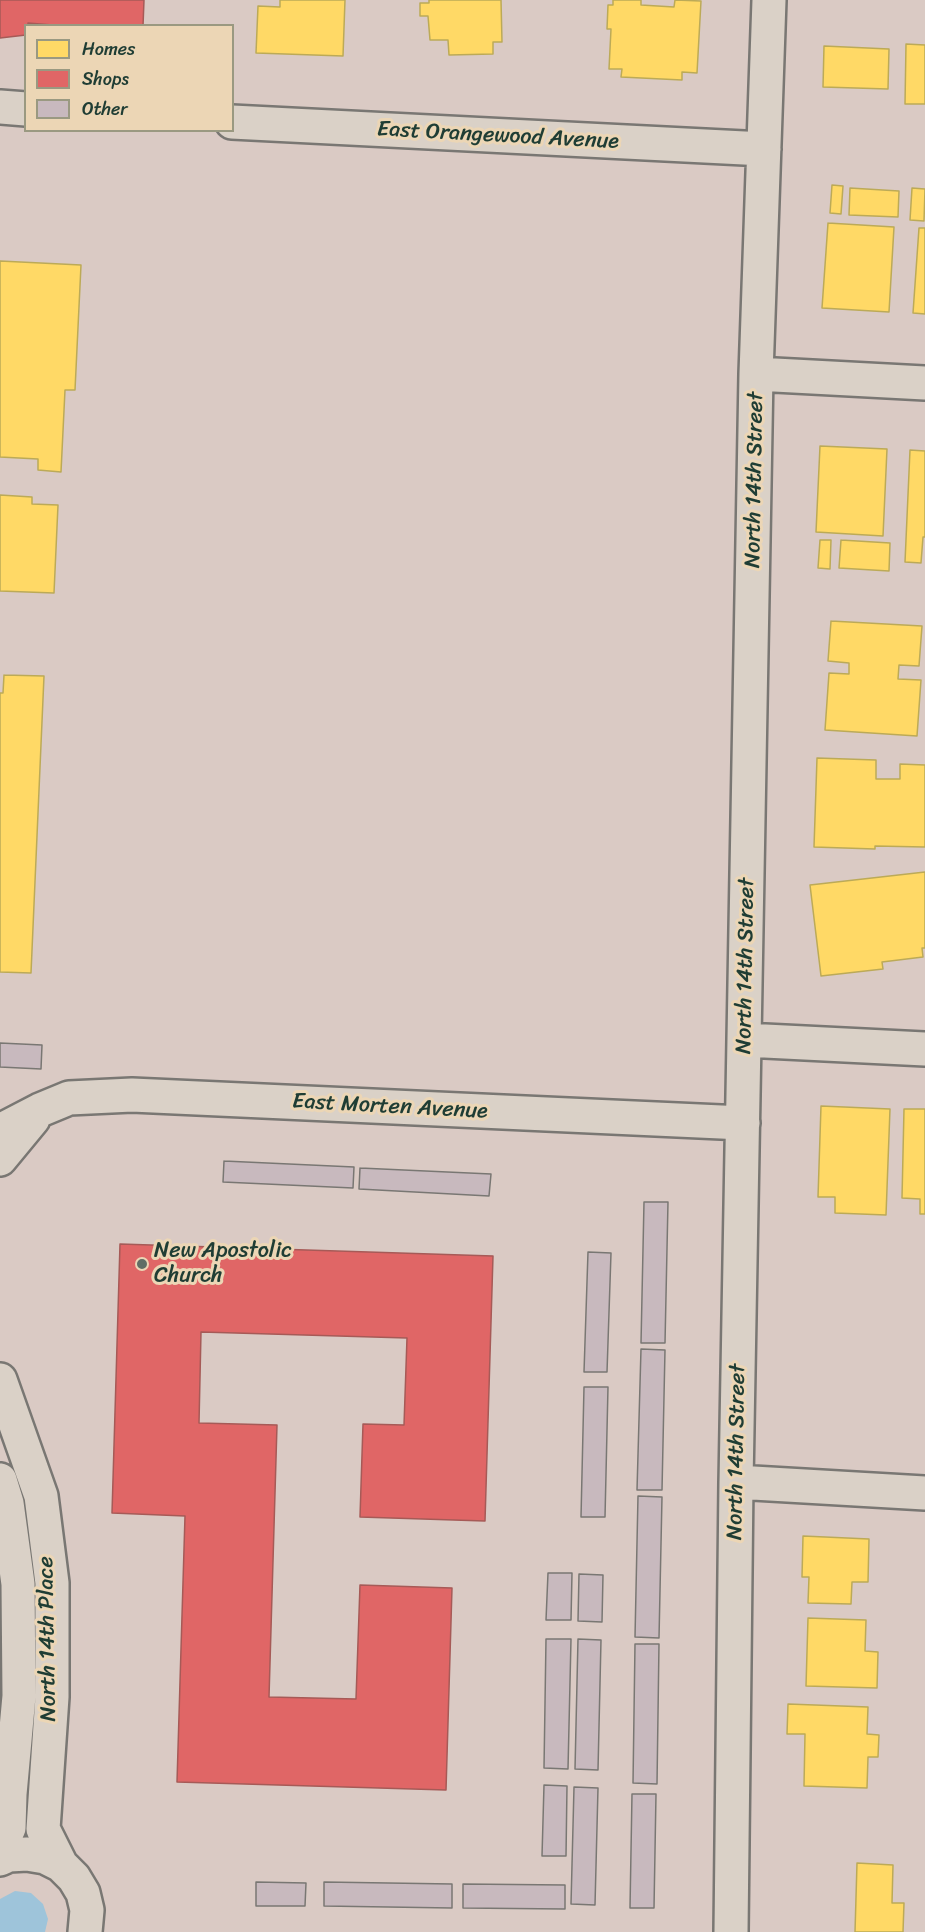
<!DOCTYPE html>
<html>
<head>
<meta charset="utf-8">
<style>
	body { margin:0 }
	#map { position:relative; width:925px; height:1932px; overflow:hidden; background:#dacac4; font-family:Sriracha,sans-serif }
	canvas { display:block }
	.legend { position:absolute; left:24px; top:24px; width:210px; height:108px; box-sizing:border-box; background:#ecd6b5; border:2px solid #9a9981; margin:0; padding:8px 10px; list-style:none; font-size:18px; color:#1f3d34 }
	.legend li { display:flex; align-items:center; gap:12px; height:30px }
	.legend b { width:30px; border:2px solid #9a9981 }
</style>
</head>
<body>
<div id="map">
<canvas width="925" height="1932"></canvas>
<ul class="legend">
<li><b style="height:16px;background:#ffd966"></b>Homes</li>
<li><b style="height:16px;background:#e06666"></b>Shops</li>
<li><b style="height:16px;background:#c8b9be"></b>Other</li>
</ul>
</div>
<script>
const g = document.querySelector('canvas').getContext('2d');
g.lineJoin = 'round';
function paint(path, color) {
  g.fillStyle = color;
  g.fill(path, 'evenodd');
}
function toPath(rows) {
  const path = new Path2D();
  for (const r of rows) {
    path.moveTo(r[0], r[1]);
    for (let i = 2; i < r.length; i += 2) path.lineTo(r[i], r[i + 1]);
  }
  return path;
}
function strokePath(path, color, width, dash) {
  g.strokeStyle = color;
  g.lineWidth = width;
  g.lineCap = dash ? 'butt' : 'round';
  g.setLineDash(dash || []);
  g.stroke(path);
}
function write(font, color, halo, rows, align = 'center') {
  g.font = font + ' Sriracha,sans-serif';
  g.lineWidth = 6;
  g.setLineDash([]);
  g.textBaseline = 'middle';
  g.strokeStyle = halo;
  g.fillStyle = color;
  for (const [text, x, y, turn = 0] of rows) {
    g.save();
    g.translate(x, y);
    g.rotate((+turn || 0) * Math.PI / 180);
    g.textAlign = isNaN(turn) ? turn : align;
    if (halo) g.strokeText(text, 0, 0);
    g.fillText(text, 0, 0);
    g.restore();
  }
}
const water = toPath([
	[15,1891,31,1893,43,1904,48,1919,45,1932,0,1932,0,1899]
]);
const homes = toPath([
	[280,0,345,0,343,56,256,53,258,6,280,7,280,0],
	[429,0,501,0,502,42,493,42,493,54,449,55,448,40,430,40,428,16,420,16,420,3,429,3,429,0],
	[613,0,641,0,641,5,674,7,675,0,701,1,697,73,682,72,682,80,621,77,622,69,609,69,611,29,607,29,608,5,613,5,613,0],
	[906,44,925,45,925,104,905,104,906,44],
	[824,46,889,49,888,89,823,87,824,46],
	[832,185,843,186,841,214,830,213,832,185],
	[850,188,899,191,898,217,849,215,850,188],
	[912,188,925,189,924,221,910,220,912,188],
	[828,223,894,227,889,312,822,308,828,223],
	[919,228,925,228,925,314,913,313,919,228],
	[0,261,81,265,75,390,65,390,61,472,38,470,38,459,0,457,0,261],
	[820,446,887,449,883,536,816,532,820,446],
	[910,450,925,451,925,537,923,537,921,563,905,562,910,450],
	[0,495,32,497,32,504,58,505,54,593,0,591,0,495],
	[820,540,831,540,830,569,818,568,820,540],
	[841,540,890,543,889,571,839,568,841,540],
	[831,621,922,626,919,666,899,665,898,679,921,680,917,736,825,730,829,673,849,674,849,663,828,661,831,621],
	[4,675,44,676,31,973,0,972,0,693,3,693,4,675],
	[817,758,876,760,876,779,900,779,900,764,925,765,925,847,875,846,875,849,814,847,817,758],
	[925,872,925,948,922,948,923,957,882,962,883,969,821,976,810,885,925,872],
	[821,1106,890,1109,886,1215,835,1213,835,1197,818,1197,821,1106],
	[904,1109,925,1109,925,1214,920,1214,920,1199,902,1198,904,1109],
	[803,1536,869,1539,868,1582,852,1582,851,1604,808,1603,809,1577,802,1577,803,1536],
	[808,1618,866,1620,865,1651,878,1652,877,1688,806,1686,808,1618],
	[788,1704,868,1707,867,1734,879,1735,878,1757,868,1757,867,1788,804,1786,805,1734,787,1734,788,1704],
	[857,1863,893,1865,892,1903,904,1903,903,1932,855,1932,857,1863]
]);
const shops = toPath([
	[0,0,144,0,143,26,65,26,28,23,28,26,26,26,26,35,0,38,0,0],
	[120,1244,493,1256,485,1521,360,1517,363,1424,404,1425,407,1338,201,1332,199,1423,277,1425,269,1697,356,1699,360,1585,452,1588,446,1790,177,1782,185,1516,112,1513,120,1244]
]);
const building = toPath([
	[0,1043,42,1045,41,1069,0,1067,0,1043],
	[224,1161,354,1167,353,1188,223,1182,224,1161],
	[360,1168,491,1174,489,1196,359,1189,360,1168],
	[644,1202,668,1202,665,1343,641,1343,644,1202],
	[588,1252,611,1253,607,1372,584,1372,588,1252],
	[641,1349,665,1350,662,1490,637,1490,641,1349],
	[584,1387,608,1387,605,1517,581,1517,584,1387],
	[638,1496,662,1497,659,1638,635,1637,638,1496],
	[548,1573,572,1573,571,1620,546,1620,548,1573],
	[579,1574,603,1575,602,1622,578,1621,579,1574],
	[546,1639,571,1639,568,1769,544,1768,546,1639],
	[578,1639,601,1640,598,1770,575,1769,578,1639],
	[635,1644,659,1644,657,1784,633,1783,635,1644],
	[544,1785,567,1786,566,1856,542,1856,544,1785],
	[574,1787,598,1788,595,1905,571,1904,574,1787],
	[632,1794,656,1794,654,1908,630,1908,632,1794],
	[256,1882,306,1883,305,1906,256,1906,256,1882],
	[324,1882,452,1884,452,1908,324,1906,324,1882],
	[463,1884,565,1885,565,1909,463,1908,463,1884]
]);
const street = toPath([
	[0,107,26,109],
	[232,122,764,149],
	[756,374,925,383],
	[745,1040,925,1049],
	[0,1131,40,1110,69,1098,132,1095,743,1123],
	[0,1159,33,1119],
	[0,1380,41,1496,52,1583,52,1697,43,1829,61,1865],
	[0,1480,7,1503,18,1584,19,1696,10,1794,9,1828,0,1847],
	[736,1482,925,1493],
	[0,1859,9,1855,27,1854,45,1857,61,1865,74,1878,83,1893,87,1910,85,1932],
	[731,1932,736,1482,756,374,769,0]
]);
const markers = [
	[142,1264,6,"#606e66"]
];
const streetNames = [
	["East Orangewood Avenue",498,136,3],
	["North 14th Street",755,480,-89],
	["North 14th Street",746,966,-89],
	["East Morten Avenue",390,1107,3],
	["North 14th Street",737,1452,-89],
	["North 14th Place",48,1639,-91]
];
const poiNames = [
	["New Apostolic",154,1251],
	["Church",154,1276]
];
paint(water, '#9ec4da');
paint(homes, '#ffd966');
strokePath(homes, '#bcaa57', 1.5);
paint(shops, '#e06666');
strokePath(shops, '#a65a57', 1.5);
paint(building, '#c8b9be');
strokePath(building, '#797773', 1.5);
strokePath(street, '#797773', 38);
strokePath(street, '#dad1c7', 33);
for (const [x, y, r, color] of markers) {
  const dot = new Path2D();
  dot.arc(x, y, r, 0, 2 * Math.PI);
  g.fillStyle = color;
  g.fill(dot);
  strokePath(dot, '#ecd6b5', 2);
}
write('22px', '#1f3d34', '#ecd6b5', streetNames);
write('22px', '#1f3d34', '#ecd6b5', poiNames, 'left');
</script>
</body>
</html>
